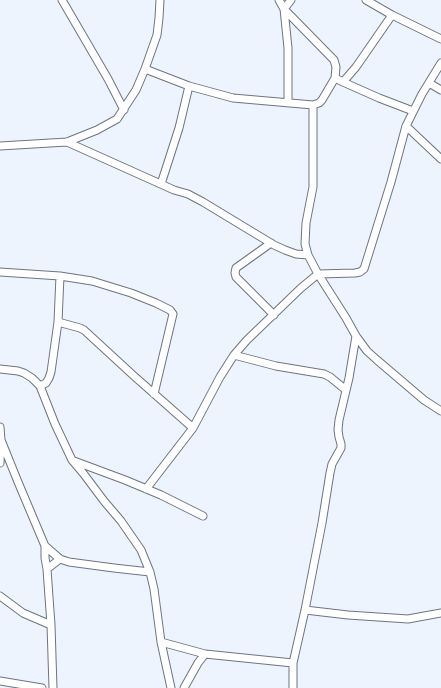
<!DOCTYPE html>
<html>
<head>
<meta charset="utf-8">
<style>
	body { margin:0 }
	canvas { display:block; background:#eef4fd }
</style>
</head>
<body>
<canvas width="441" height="688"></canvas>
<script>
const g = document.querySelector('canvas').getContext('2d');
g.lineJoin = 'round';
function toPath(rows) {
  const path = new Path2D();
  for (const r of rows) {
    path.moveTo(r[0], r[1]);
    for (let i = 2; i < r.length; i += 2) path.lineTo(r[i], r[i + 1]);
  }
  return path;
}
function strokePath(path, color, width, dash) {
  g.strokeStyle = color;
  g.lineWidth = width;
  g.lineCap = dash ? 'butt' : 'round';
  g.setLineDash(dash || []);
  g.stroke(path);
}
const minor = toPath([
	[62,0,108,79,124,110],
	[279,0,284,9,288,48,288,103],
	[291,0,284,9,334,60,336,67,335,78],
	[366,0,392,15],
	[145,69,189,86,233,98,313,105,313,187,306,223,305,244,308,255,318,274,346,318,356,336,349,378,339,420,338,430,339,437,341,444,341,448,332,464,330,473,322,523,305,610,293,663,293,688],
	[343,82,356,67,392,15,441,39],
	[429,83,441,90],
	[313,105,319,103,322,100,335,78,343,82,379,98,413,111],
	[406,126,441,159],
	[67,142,174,190,188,194,203,202,274,245,285,250,296,254,308,255],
	[0,146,67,142,97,130,117,119,136,90,145,69,157,35,159,18,160,0],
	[161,184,179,128,189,86],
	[271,243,236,268,235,273,236,277,274,315],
	[0,272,60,276,92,281,131,293,156,303,170,310,173,314,154,394],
	[58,322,80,328,84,330,134,376,193,428],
	[356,336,367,351,377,360,424,400,441,411],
	[234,355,276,366,324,374,330,377,346,390],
	[0,369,18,371,24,373,32,378,40,386,55,424,72,460,83,473,104,501,121,521,141,550,150,572,154,589,161,642,171,688],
	[40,386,46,383,49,378,51,372,58,322,60,276],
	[0,427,1,440,0,463],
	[74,461,125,480,161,495,203,516],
	[146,489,193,428,220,377,234,355,247,340,301,288,318,274,355,273,360,272,364,269,391,182,406,126,422,94,441,63],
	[45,546,60,559],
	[47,569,60,559,69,562,114,568,150,572],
	[0,596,23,613,51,625,47,569,45,558,45,546,18,482,1,440],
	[305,610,348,615,408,619,441,613],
	[51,625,53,688],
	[161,642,205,654],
	[0,681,42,688],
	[184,688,198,663,205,654,293,663]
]);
strokePath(minor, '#6c7583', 9);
strokePath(minor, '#fff', 7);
</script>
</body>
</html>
